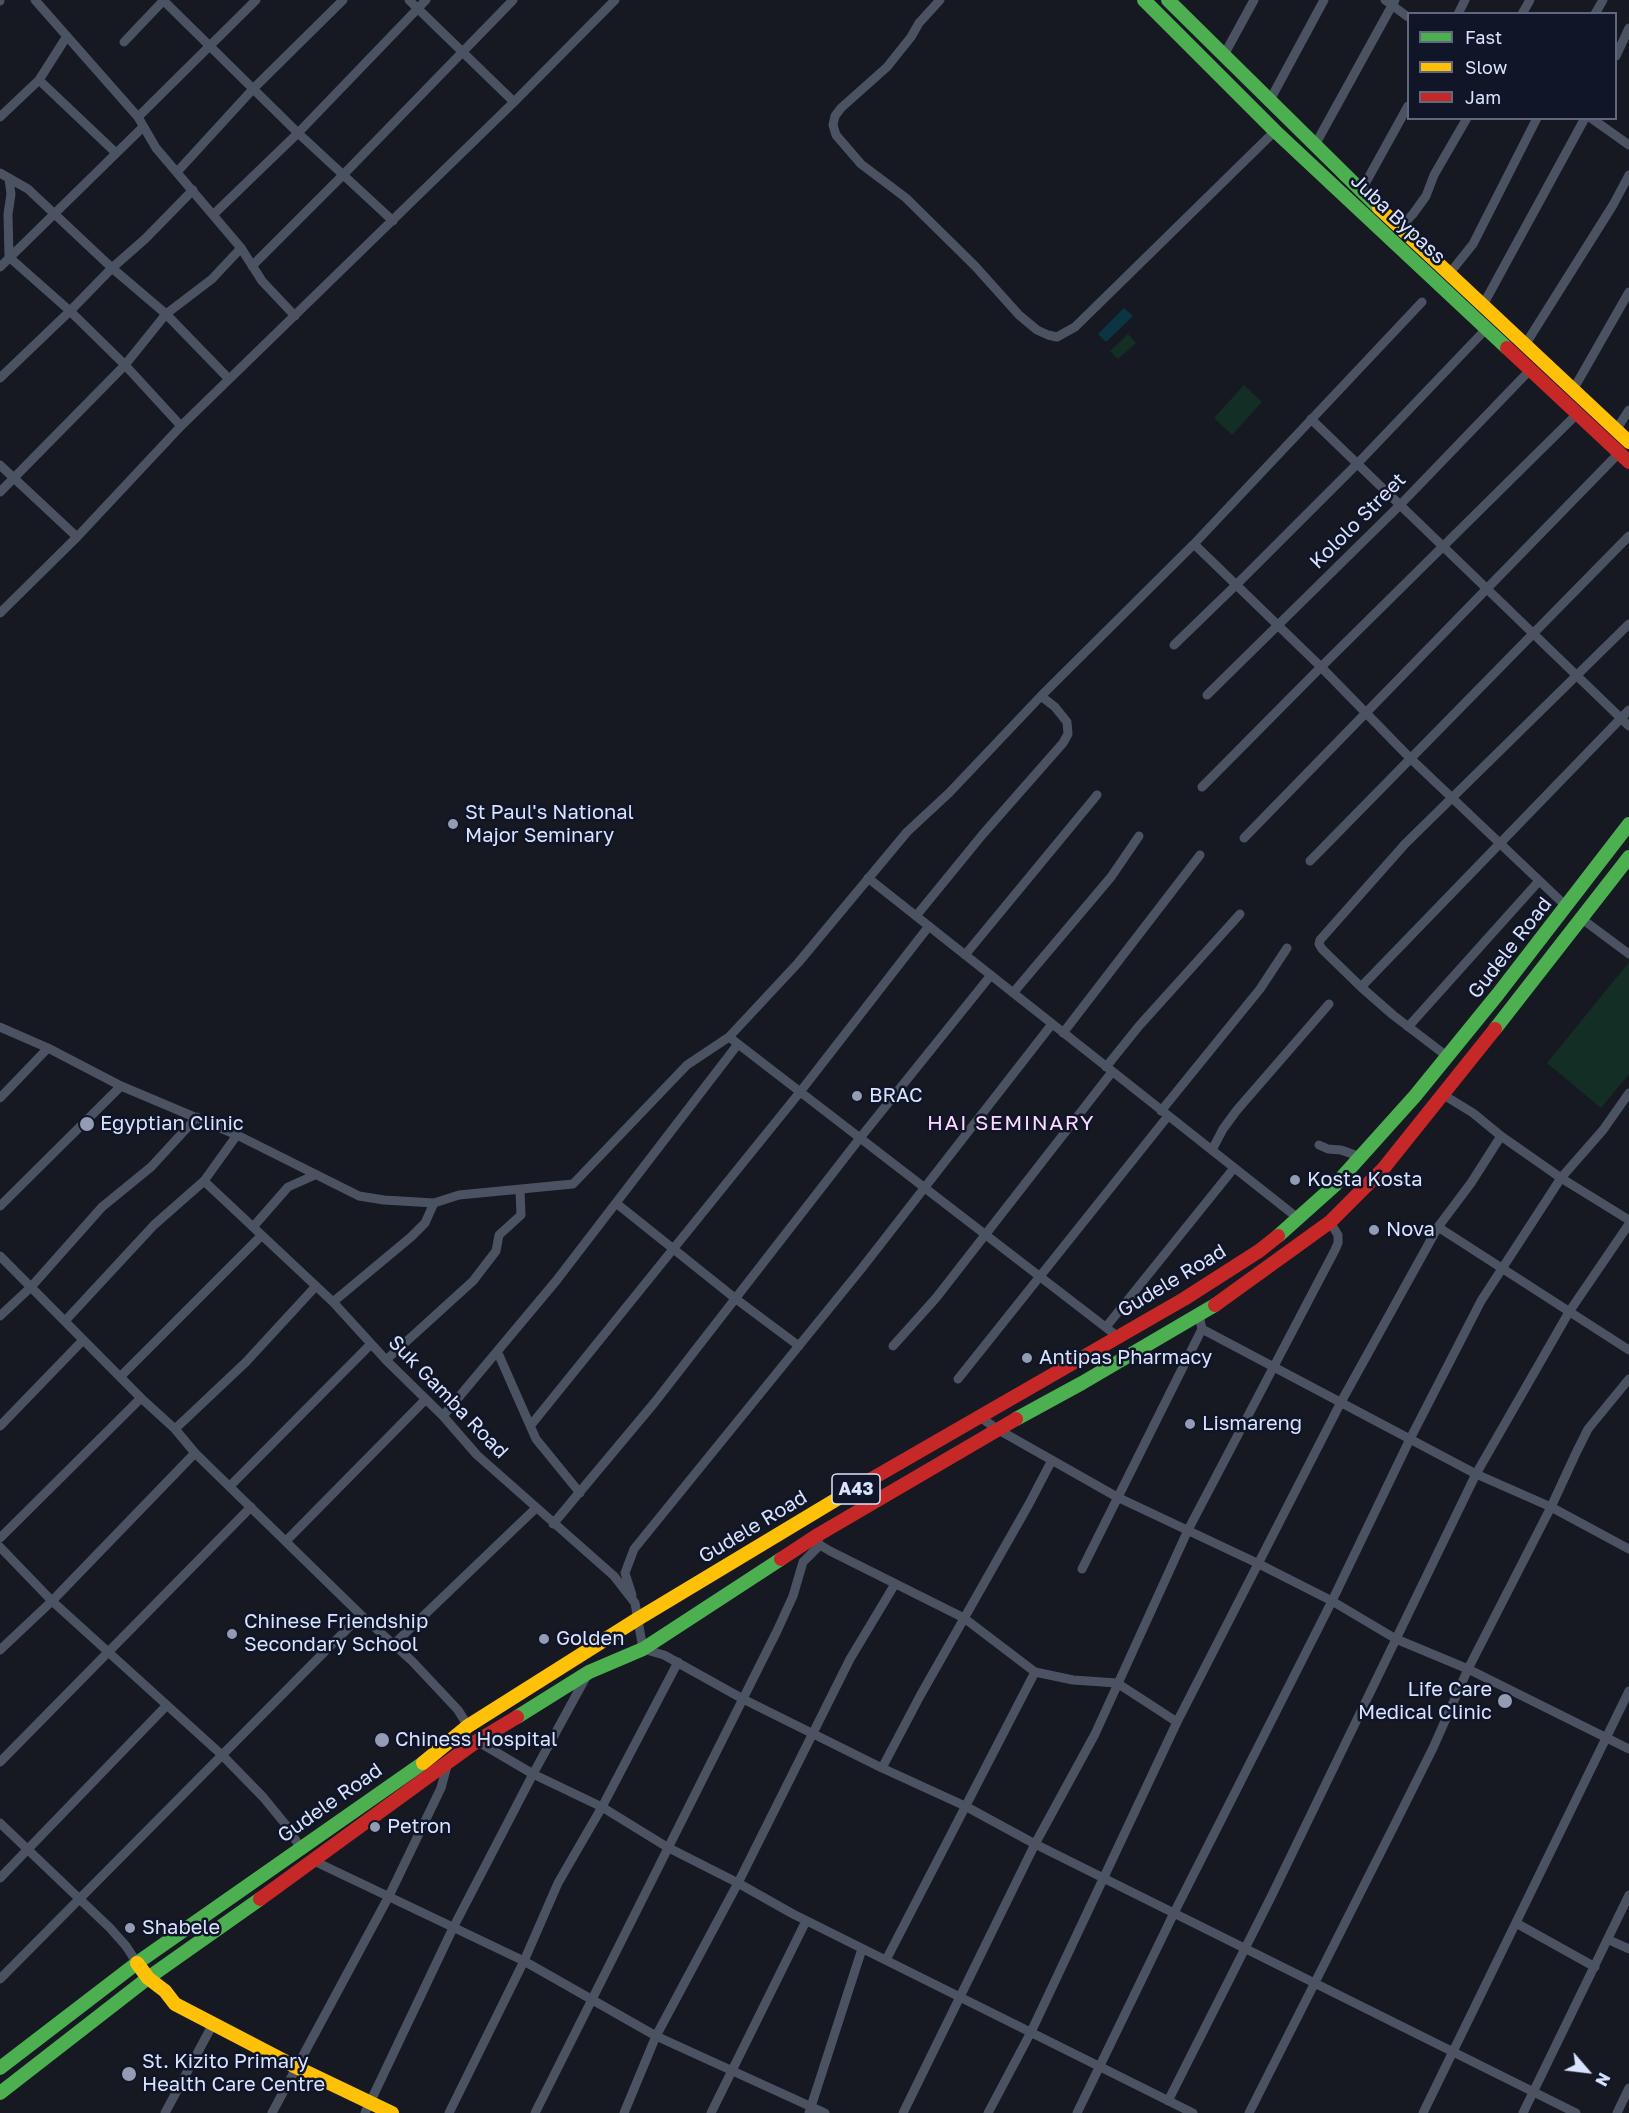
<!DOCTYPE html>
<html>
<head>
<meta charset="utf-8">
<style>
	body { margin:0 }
	#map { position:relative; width:1629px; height:2113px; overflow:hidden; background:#161822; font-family:"Golos Text",sans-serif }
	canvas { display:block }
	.legend { position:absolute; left:1407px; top:12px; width:210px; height:108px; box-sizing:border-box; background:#101528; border:2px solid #60677e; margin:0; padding:8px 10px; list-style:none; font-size:18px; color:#d7e3ff }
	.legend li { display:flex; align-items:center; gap:12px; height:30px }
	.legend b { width:30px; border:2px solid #60677e }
	.north { position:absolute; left:1557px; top:2041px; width:60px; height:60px; -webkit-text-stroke:4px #101528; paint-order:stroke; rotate:118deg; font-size:16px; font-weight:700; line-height:24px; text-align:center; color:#d7e3ff }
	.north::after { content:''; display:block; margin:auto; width:21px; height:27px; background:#d7e3ff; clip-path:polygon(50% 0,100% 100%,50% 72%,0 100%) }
</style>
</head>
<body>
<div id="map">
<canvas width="1629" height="2113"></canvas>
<ul class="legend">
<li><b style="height:8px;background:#4caf50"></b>Fast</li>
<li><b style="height:8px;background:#ffc107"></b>Slow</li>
<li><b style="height:8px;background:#c62828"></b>Jam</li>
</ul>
<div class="north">N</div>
</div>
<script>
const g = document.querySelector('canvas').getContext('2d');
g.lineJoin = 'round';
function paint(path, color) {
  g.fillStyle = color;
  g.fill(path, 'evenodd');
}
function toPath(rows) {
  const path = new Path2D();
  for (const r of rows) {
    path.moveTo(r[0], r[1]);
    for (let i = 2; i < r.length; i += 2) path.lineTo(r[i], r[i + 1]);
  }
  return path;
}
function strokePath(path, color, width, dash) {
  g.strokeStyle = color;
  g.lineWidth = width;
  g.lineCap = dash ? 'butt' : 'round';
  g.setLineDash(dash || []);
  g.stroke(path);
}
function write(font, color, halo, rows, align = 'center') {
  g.font = font + ' "Golos Text",sans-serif';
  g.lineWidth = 5;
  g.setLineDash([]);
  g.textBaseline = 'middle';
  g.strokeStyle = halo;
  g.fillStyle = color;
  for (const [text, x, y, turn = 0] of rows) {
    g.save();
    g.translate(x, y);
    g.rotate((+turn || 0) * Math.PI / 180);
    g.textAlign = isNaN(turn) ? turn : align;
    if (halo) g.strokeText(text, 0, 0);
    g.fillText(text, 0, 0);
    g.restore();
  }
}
const green = toPath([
	[1128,334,1136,343,1118,359,1110,351],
	[1244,385,1262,402,1232,435,1214,418],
	[1629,962,1629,1074,1601,1108,1547,1063]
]);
const water = toPath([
	[1124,308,1133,316,1106,342,1098,334]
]);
const street = toPath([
	[35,0,138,117,156,148,241,248,262,281,295,316],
	[163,0,298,133,393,221],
	[409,0,514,102],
	[940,0,919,23,911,37,887,67,841,108,835,116,833,125,836,135,861,164,906,198,975,266,1019,315,1037,330,1048,335,1057,337,1075,327,1275,131],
	[1385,0,1408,17],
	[0,1,0,0],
	[1458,14,1465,0],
	[1522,14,1530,0],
	[1595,14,1603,0],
	[124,42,164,0],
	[1224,55,1254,0],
	[1616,56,1629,28],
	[39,80,116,153],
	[1270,100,1324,0],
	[0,117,39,80,67,36],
	[138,117,256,0],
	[1591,118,1629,145],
	[1315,145,1395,0],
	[177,172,253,89,343,0],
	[0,173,28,189,112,268,166,314,229,379],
	[9,179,11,194,8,214,9,257,70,311,125,365,181,426],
	[1361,191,1408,106],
	[214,214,298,133,426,0],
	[1400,228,1413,214,1426,196,1434,175,1467,118],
	[252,266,343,175,513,0],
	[0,267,143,127],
	[1449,274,1473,244,1537,118],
	[1483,305,1585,118],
	[1525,345,1613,205,1629,175],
	[0,378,70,311,112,268,145,239,193,190],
	[1573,390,1629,292],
	[1311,419,1629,726],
	[1616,430,1629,410],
	[0,465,77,537],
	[0,492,125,365,166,314,212,279,241,248],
	[1194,544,1321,667,1410,758,1567,907],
	[0,613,77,537,181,426,514,102,615,0],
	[1174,645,1237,584,1357,464,1486,329],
	[1207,695,1400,505,1530,370],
	[1202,787,1321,667,1577,414],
	[1244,838,1619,453],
	[1310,861,1629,536],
	[868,878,1299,1219],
	[916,916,983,834,1063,743,1068,734,1067,722,1055,707,1041,696],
	[1582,919,1629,954],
	[965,955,1097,795],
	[1361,987,1629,710],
	[1013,993,1111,877,1139,836],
	[0,1027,48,1048,121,1086,237,1135,359,1196,384,1200,434,1203,459,1195,573,1184,687,1065,729,1037,798,963,907,832,949,793,1041,696,1194,544,1422,302],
	[1408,1027,1539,881],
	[1063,1033,1200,855],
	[729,1037,1117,1336],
	[1448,1057,1393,1015,1361,987,1322,949,1319,944,1320,940,1405,844,1629,624],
	[1106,1067,1139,1026,1240,914],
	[1442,1094,1473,1113,1501,1136,1561,1178,1629,1220],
	[0,1098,48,1048],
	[1161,1111,1260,989,1287,948],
	[1319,1145,1328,1149,1341,1150,1361,1157],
	[1212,1150,1223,1129,1237,1110,1329,1004],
	[204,1181,333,1302,386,1360,443,1416,477,1455,614,1576,635,1603,643,1649,664,1655,743,1699,882,1768,965,1806,1035,1844,1576,2113],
	[616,1203,736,1299,799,1346],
	[0,1206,121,1086],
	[253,1227,288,1187,315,1175],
	[1438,1227,1629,1350],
	[0,1256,141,1398,175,1429,195,1453,361,1615,412,1661,458,1710,468,1726],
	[333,1302,411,1237,425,1223,434,1203],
	[1199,1315,1202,1329,1476,1474,1551,1507,1629,1549],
	[0,1316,31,1287,102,1207,151,1167,197,1117],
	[65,1321,154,1225,204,1181,237,1135],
	[1106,1327,1234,1168],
	[893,1346,936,1298,1112,1072],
	[498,1353,536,1439,580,1493],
	[386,1360,473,1281,496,1251,499,1235,521,1215,520,1190],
	[120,1377,261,1236],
	[958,1379,1168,1116],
	[443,1416,556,1281,738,1044],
	[980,1417,997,1429,1117,1497,1257,1563,1332,1601,1396,1639,1468,1669,1629,1749],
	[531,1425,800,1092,929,926],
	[0,1426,83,1340],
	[175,1429,246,1362,316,1286],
	[230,1486,371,1344],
	[553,1524,655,1402,860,1138,991,975],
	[0,1538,141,1398],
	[287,1540,426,1399],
	[818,1541,820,1545,830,1551,964,1618,1035,1672,1073,1680,1117,1683,1177,1722],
	[0,1547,52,1601,223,1756,263,1797,286,1825,300,1847],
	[1082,1569,1202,1329],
	[632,1595,625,1573,634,1549,862,1268,1052,1024],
	[394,1644,536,1508],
	[0,1650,52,1601,195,1453],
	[477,1741,533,1774,602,1807,667,1847,738,1883,793,1914,1193,2113],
	[0,1762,251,1507],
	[882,1768,920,1696,1029,1504,1052,1460],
	[0,1823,110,1928,126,1946,137,1963],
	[314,1861,524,1961,656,2036,825,2113],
	[0,1878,166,1706],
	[1516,1923,1595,1967],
	[1609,1940,1629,1949],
	[886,1960,1035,1672],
	[0,1979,361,1615],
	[1168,2101,1270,1899,1476,1474,1569,1312,1629,1224],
	[165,2113,213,2024],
	[272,2113,389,1896,441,1788,448,1762],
	[365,2113,453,1928,533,1774,586,1677],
	[449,2113,524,1961,558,1883,602,1807,678,1662],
	[535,2113,777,1631,793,1596,803,1562,820,1545],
	[624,2113,656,2036,738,1883,850,1659,895,1584],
	[711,2113,806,1921],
	[809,2113,862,1949],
	[903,2113,1035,1844,1095,1734,1188,1530,1335,1250,1338,1243,1338,1235,1330,1222],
	[988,2113,1031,2032,1177,1722,1341,1402,1438,1227,1471,1183,1501,1136],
	[1077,2113,1174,1913,1332,1601,1410,1439,1481,1301,1561,1178,1603,1130,1629,1093],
	[1249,2113,1394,1826,1433,1748,1468,1669,1551,1507,1576,1453,1588,1429,1629,1379],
	[1423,2113,1629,1691],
	[1523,2113,1629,1895],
	[1617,2113,1629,2088]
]);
const fast = toPath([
	[1144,0,1275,131,1507,348],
	[1168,0,1379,208],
	[1495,1029,1629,857],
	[1278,1236,1335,1185,1415,1096,1498,994,1629,824],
	[1016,1419,1082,1383,1215,1305],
	[517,1717,589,1672,643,1649,781,1559],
	[0,2068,137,1963,423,1763],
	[0,2093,148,1978,260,1899]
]);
const slow = toPath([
	[1379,208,1629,442],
	[423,1763,468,1726,636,1620,842,1496],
	[137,1963,148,1978,165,1991,175,2004,296,2067,392,2113]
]);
const jam = toPath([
	[1507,348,1629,462],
	[1215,1305,1330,1222,1383,1169,1495,1029],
	[842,1496,1184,1299,1259,1251,1278,1236],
	[781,1559,816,1536,1016,1419],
	[260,1899,477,1741,517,1717]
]);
const markers = [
	[453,824,6,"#939cb2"],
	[857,1096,6,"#939cb2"],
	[87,1124,8,"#939cb2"],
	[1295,1180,6,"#939cb2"],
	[1374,1230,6,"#939cb2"],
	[1027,1358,6,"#939cb2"],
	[1190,1424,6,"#939cb2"],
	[232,1634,6,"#939cb2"],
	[544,1639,6,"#939cb2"],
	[1505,1701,8,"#939cb2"],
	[382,1740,8,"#939cb2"],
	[375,1827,6,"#939cb2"],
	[130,1928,6,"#939cb2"],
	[129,2074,8,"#939cb2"]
];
const shields = [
	[856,1489,48]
];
const shieldNames = [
	["A43",856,1489]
];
const streetNames = [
	["Juba Bypass",1398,219,43],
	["Kololo Street",1358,521,-45],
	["Gudele Road",1510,948,-52],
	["Gudele Road",1172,1281,-31],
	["Suk Gamba Road",448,1397,46],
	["Gudele Road",753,1527,-31],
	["Gudele Road",330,1803,-35]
];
const poiNames = [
	["St Paul's National",465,813],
	["Major Seminary",465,836],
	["BRAC",869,1096],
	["Egyptian Clinic",100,1124],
	["Kosta Kosta",1307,1180],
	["Nova",1386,1230],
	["Antipas Pharmacy",1039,1358],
	["Lismareng",1202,1424],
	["Chinese Friendship",244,1622],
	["Secondary School",244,1645],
	["Golden",556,1639],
	["Life Care",1492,1690,"right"],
	["Medical Clinic",1492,1713,"right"],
	["Chiness Hospital",395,1740],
	["Petron",387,1827],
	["Shabele",142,1928],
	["St. Kizito Primary",142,2062],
	["Health Care Centre",142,2085]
];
const neighbourhoodNames = [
	["HAI SEMINARY",1011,1123]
];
paint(green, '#132e24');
paint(water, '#0c3543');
strokePath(street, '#4b5363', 9);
strokePath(fast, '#4caf50', 14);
strokePath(slow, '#ffc107', 14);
strokePath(jam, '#c62828', 14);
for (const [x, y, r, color] of markers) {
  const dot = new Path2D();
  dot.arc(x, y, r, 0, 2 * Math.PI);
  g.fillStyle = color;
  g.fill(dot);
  strokePath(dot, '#101528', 2);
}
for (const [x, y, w] of shields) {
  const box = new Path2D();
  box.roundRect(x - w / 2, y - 15, w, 30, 4.5);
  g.fillStyle = '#101528';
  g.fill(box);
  strokePath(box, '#d7e3ff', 1.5);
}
write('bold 18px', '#d7e3ff', null, shieldNames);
write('20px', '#d7e3ff', '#101528', streetNames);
write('20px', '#d7e3ff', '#101528', poiNames, 'left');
g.letterSpacing = '1.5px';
write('21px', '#fdd9ff', '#101528', neighbourhoodNames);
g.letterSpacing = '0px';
</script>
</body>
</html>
